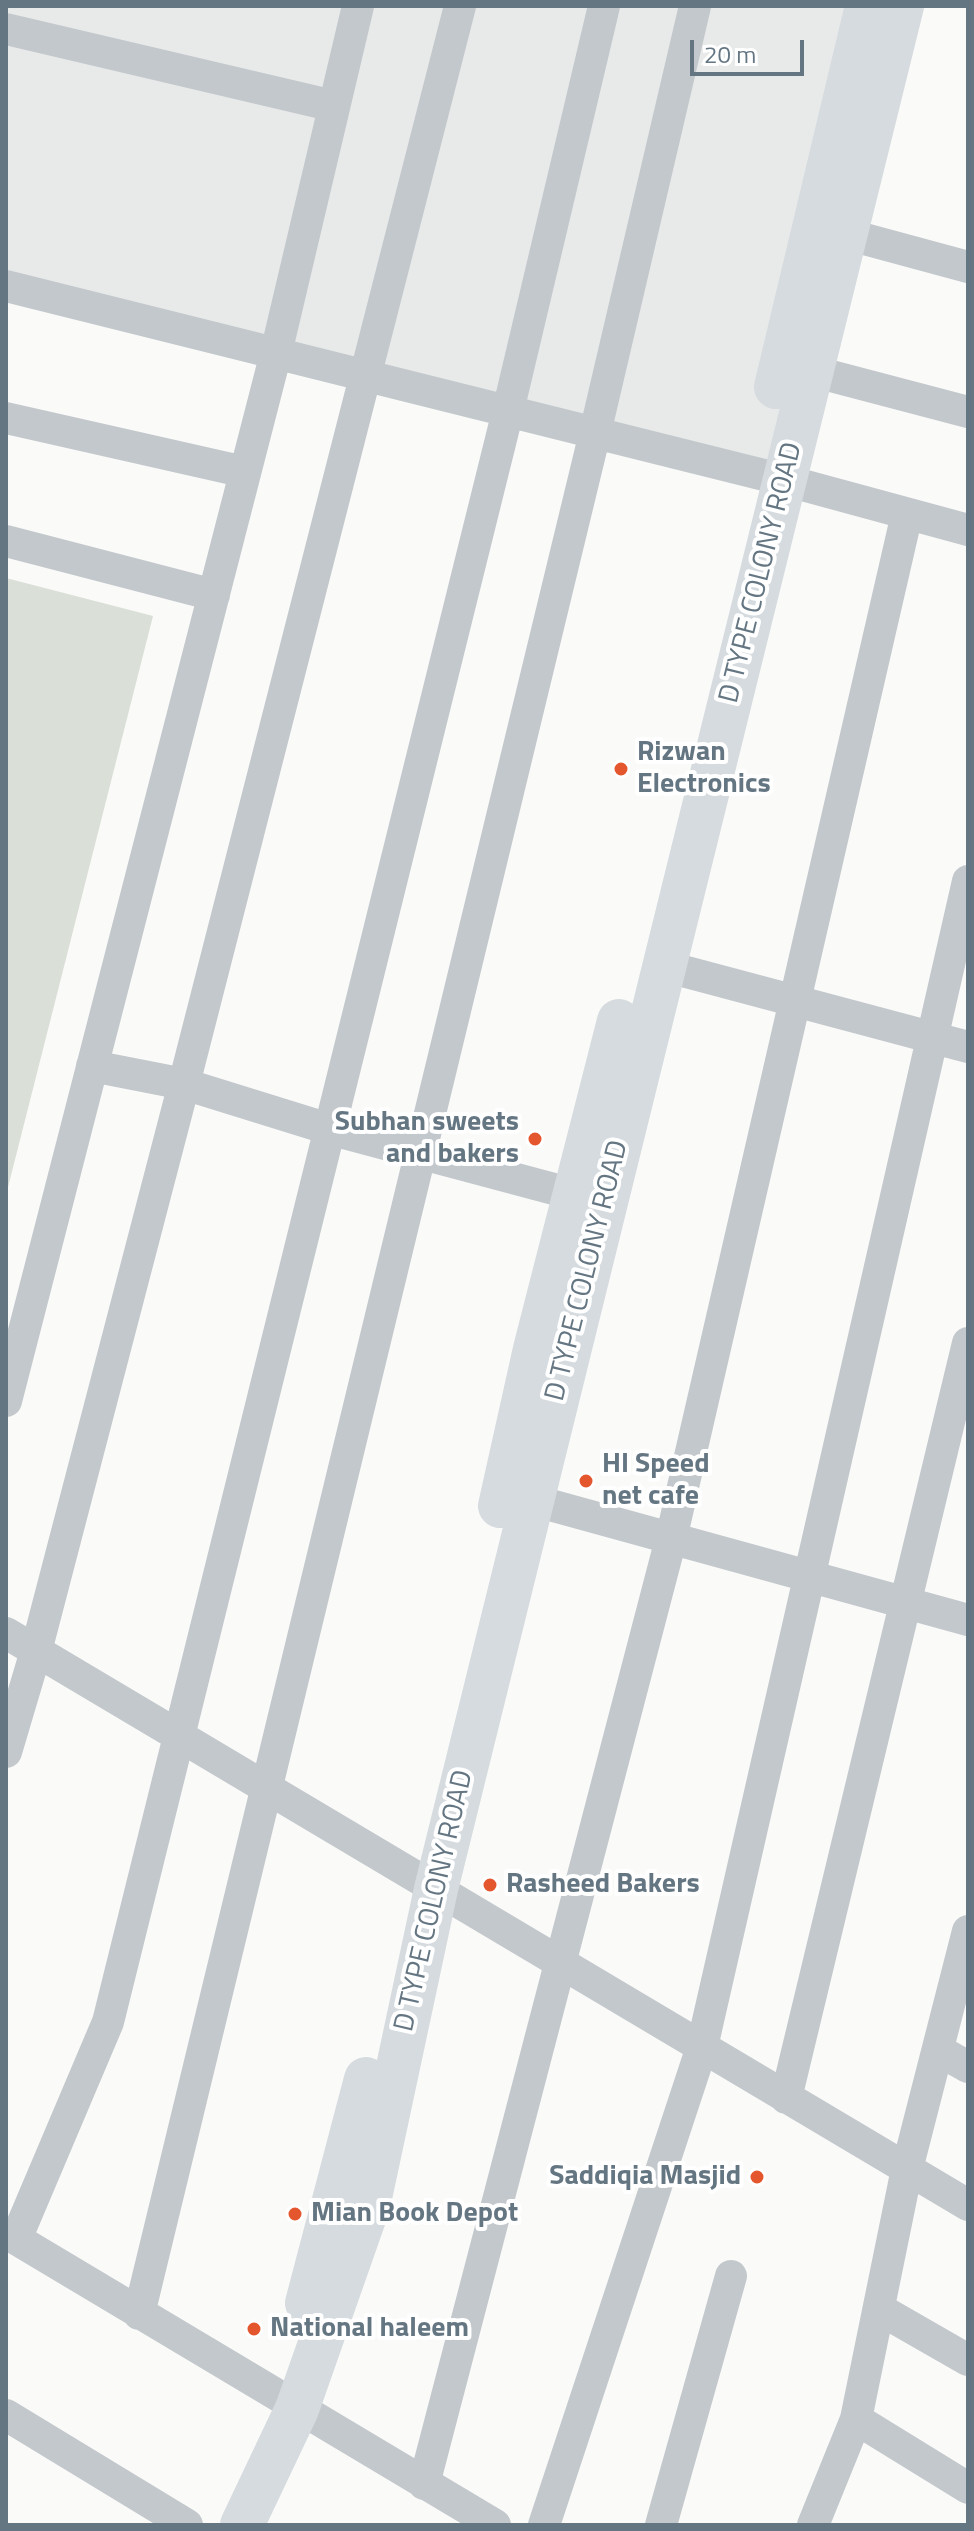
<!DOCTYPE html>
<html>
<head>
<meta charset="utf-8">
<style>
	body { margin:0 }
	#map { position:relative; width:974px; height:2531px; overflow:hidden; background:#fafaf8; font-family:"Titillium Web",sans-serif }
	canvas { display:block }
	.frame { position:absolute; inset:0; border:8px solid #657683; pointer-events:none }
	.scale { position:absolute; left:690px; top:40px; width:114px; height:36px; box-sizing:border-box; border:4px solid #657683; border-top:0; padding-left:10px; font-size:24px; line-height:28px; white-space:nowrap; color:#657683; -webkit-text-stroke:6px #fff; paint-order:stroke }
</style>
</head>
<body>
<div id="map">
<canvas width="974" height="2531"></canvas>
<div class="frame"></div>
<div class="scale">20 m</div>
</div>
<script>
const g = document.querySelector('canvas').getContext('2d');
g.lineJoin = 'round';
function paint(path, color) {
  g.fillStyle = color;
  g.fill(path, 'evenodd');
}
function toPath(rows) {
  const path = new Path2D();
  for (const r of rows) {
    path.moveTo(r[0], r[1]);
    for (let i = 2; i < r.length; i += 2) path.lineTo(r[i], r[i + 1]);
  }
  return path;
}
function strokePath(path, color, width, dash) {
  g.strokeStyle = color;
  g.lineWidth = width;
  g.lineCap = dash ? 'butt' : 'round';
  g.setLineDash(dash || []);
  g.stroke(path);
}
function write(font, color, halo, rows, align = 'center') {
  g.font = font + ' "Titillium Web",sans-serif';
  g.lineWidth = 8;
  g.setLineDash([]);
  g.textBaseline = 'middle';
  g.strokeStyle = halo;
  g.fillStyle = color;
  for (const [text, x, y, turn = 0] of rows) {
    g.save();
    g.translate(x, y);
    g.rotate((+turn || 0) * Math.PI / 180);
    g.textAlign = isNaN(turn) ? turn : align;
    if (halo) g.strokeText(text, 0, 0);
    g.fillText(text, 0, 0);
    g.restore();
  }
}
const built = toPath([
	[6,6,901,6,784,480,6,286]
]);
const green = toPath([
	[6,578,153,616,6,1195]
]);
const street = toPath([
	[6,29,334,106],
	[846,234,968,267],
	[6,286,784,480,968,530],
	[812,371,968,412],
	[6,418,245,472],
	[6,541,214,595],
	[664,966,968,1047],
	[92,1066,184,1084,329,1129,595,1200],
	[6,1401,276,353,358,6],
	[532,1500,968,1620],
	[6,1633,968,2205],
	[6,1752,36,1651,184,1084,460,6],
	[938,2050,968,2067],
	[786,2098,968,1343],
	[6,2233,495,2525],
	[16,2239,108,2022,508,411,604,6],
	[879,2309,968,2360],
	[139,2314,595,433,695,6],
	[6,2415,187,2525],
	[856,2419,968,2488],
	[424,2484,671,1539,907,514],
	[544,2525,702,2047,968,881],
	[661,2525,731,2276],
	[813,2525,856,2419,907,2169,968,1931]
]);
const secondary = toPath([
	[776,387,867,6],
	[500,1506,535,1349,619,1021],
	[307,2303,366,2079],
	[242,2525,297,2409,368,2207,436,1889,902,6]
]);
const markers = [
	[621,769,8,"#e4572e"],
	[535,1139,8,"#e4572e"],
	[586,1481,8,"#e4572e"],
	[490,1885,8,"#e4572e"],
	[757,2177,8,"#e4572e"],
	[295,2214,8,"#e4572e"],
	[254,2329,8,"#e4572e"]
];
const streetNames = [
	["D TYPE COLONY ROAD",762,573,-76],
	["D TYPE COLONY ROAD",588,1271,-76],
	["D TYPE COLONY ROAD",435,1901,-77]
];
const poiNames = [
	["Rizwan",637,753],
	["Electronics",637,785],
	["Subhan sweets",519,1123,"right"],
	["and bakers",519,1155,"right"],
	["HI Speed",602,1465],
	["net cafe",602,1497],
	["Rasheed Bakers",506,1885],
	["Saddiqia Masjid",741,2177,"right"],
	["Mian Book Depot",311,2214],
	["National haleem",270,2329]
];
paint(built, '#e8e9e9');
paint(green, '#dadfd7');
strokePath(street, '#c3c8cc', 32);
strokePath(secondary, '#d6dbdf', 44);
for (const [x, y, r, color] of markers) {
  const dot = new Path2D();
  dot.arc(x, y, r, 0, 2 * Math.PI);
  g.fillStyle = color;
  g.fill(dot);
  strokePath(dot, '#fff', 3);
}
write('28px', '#657683', '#fff', streetNames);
write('bold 28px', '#657683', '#fff', poiNames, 'left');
</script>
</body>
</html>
